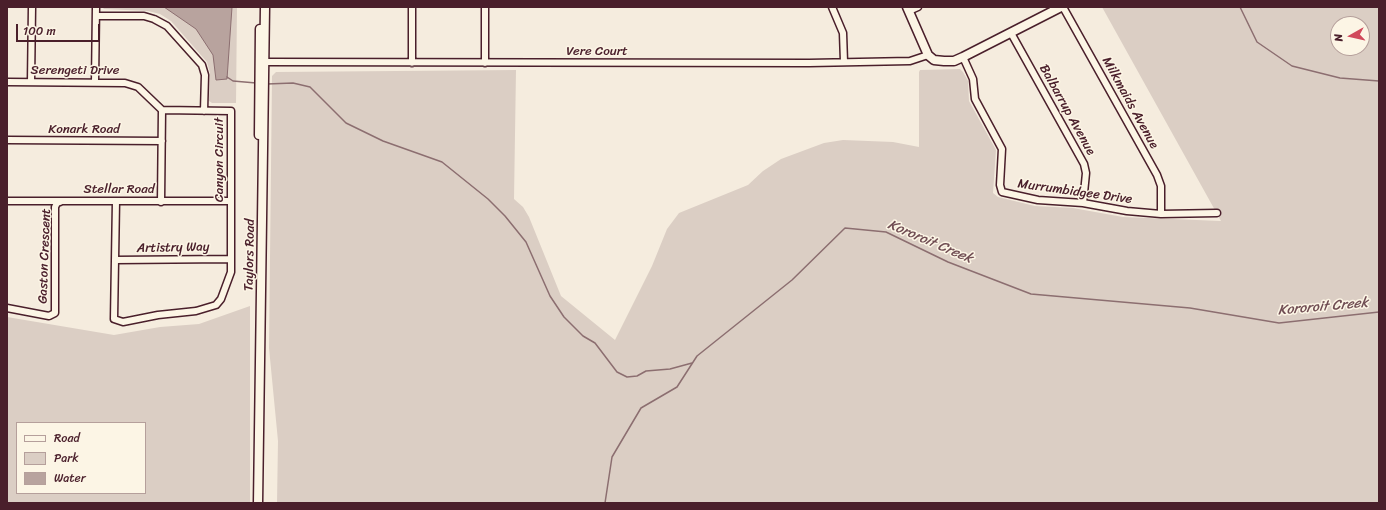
<!DOCTYPE html>
<html>
<head>
<meta charset="utf-8">
<style>
	body { margin:0 }
	#map { position:relative; width:1386px; height:510px; overflow:hidden; background:#f5ecde; font-family:Sriracha,sans-serif }
	canvas { display:block }
	.frame { position:absolute; inset:0; border:8px solid #4a1f2b; pointer-events:none }
	.legend { position:absolute; left:16px; top:422px; width:130px; height:72px; box-sizing:border-box; background:#fcf5e5; border:1px solid #b59f9b; margin:0; padding:5px 7px; list-style:none; font-size:12px; color:#4a1f2b }
	.legend li { display:flex; align-items:center; gap:8px; height:20px }
	.legend b { width:20px; border:1px solid #b59f9b }
	.north { position:absolute; left:1330px; top:16px; width:40px; height:40px; box-sizing:border-box; background:#fcf5e5; border:1px solid #b59f9b; border-radius:50%; rotate:262deg; font-size:11px; font-weight:700; line-height:16px; text-align:center; color:#4a1f2b }
	.north::after { content:''; display:block; margin:auto; width:14px; height:18px; background:#d1495b; clip-path:polygon(50% 0,100% 100%,50% 72%,0 100%) }
	.scale { position:absolute; left:16px; top:24px; width:84px; height:18px; box-sizing:border-box; border:2px solid #4a1f2b; border-top:0; padding-left:5px; font-size:12px; line-height:14px; white-space:nowrap; color:#4a1f2b; -webkit-text-stroke:3px #fcf5e5; paint-order:stroke }
</style>
</head>
<body>
<div id="map">
<canvas width="1386" height="510"></canvas>
<div class="frame"></div>
<ul class="legend">
<li><b style="height:5px;background:#fcf5e5"></b>Road</li>
<li><b style="height:11px;background:#dbcec4"></b>Park</li>
<li><b style="height:11px;background:#b8a39e"></b>Water</li>
</ul>
<div class="north">N</div>
<div class="scale">100 m</div>
</div>
<script>
const g = document.querySelector('canvas').getContext('2d');
g.lineJoin = 'round';
function paint(path, color) {
  g.fillStyle = color;
  g.fill(path, 'evenodd');
}
function toPath(rows) {
  const path = new Path2D();
  for (const r of rows) {
    path.moveTo(r[0], r[1]);
    for (let i = 2; i < r.length; i += 2) path.lineTo(r[i], r[i + 1]);
  }
  return path;
}
function strokePath(path, color, width, dash) {
  g.strokeStyle = color;
  g.lineWidth = width;
  g.lineCap = dash ? 'butt' : 'round';
  g.setLineDash(dash || []);
  g.stroke(path);
}
function write(font, color, halo, rows, align = 'center') {
  g.font = font + ' Sriracha,sans-serif';
  g.lineWidth = 3;
  g.setLineDash([]);
  g.textBaseline = 'middle';
  g.strokeStyle = halo;
  g.fillStyle = color;
  for (const [text, x, y, turn = 0] of rows) {
    g.save();
    g.translate(x, y);
    g.rotate((+turn || 0) * Math.PI / 180);
    g.textAlign = isNaN(turn) ? turn : align;
    if (halo) g.strokeText(text, 0, 0);
    g.fillText(text, 0, 0);
    g.restore();
  }
}
const green = toPath([
	[102,7,237,7,236,103,212,103,209,101,210,73,207,62,171,21,160,14,148,11,104,9],
	[1102,7,1379,7,1379,503,277,503,278,441,269,348,272,76,276,72,516,70,514,199,523,207,529,217,561,296,615,340,652,266,667,229,679,213,748,185,763,171,781,159,824,143,843,140,893,142,919,147,919,72,920,70,960,69,963,72,968,81,969,101,996,150,993,193,998,197,1035,206,1073,208,1123,217,1221,221],
	[1338,24,1362,24,1362,48,1338,48],
	[250,306,250,503,7,503,7,317,114,335,160,327,199,324],
	[17,423,145,423,145,493,17,493]
]);
const water = toPath([
	[164,7,232,7,227,79,216,80,213,55,196,29,164,7]
]);
const stream = toPath([
	[1240,7,1257,42,1292,66,1340,78,1379,81],
	[227,77,233,81,256,83],
	[267,84,293,83,310,87,346,123,383,141,442,162,488,199,505,216,526,242,550,296,564,317,583,336,595,343,617,372,627,377,637,376,646,371,670,369,692,363],
	[605,503,612,457,641,408,677,387,697,356,792,280,845,228,886,232,948,262,1031,294,1190,308,1279,323,1379,312]
]);
const street = toPath([
	[832,7,843,33,844,62],
	[1063,7,1157,175,1161,186,1161,214],
	[909,11,918,7],
	[96,16,144,16,154,19,167,26,202,65,205,75,204,111],
	[1011,33,1084,164,1086,173,1083,203],
	[963,57,973,79,975,99,1002,149,1000,185,1002,192,1038,200,1083,203,1127,211,1161,214,1217,213],
	[265,62,809,63,910,61,928,55],
	[412,63,412,7],
	[485,63,485,7],
	[7,82,125,83,138,87,162,110,161,202],
	[31,82,32,7],
	[95,82,96,7],
	[7,140,162,141],
	[7,201,231,201],
	[116,201,114,319,123,322,158,315,196,311,216,305,221,299,231,272,231,111,162,110],
	[115,260,231,259],
	[7,308,49,316,55,313,55,207,57,203,60,202]
]);
const secondary = toPath([
	[907,7,928,55,934,60,944,61,954,61,963,57,1061,7],
	[259,135,260,29],
	[258,503,265,7]
]);
const streetNames = [
	["Vere Court",597,52],
	["Serengeti Drive",75,71],
	["Milkmaids Avenue",1130,103,61],
	["Balbarrup Avenue",1067,110,61],
	["Konark Road",84,130],
	["Canyon Circuit",220,160,-90],
	["Stellar Road",119,190],
	["Murrumbidgee Drive",1075,192,8],
	["Artistry Way",173,248,-1],
	["Taylors Road",250,255,-89],
	["Gaston Crescent",45,256,-88]
];
const waterNames = [
	["Kororoit Creek",930,242,23],
	["Kororoit Creek",1323,307,-5]
];
paint(green, '#dbcec4');
paint(water, '#b8a39e');
strokePath(water, '#8c6e70', 1);
strokePath(stream, '#8c6e70', 1.5);
strokePath(street, '#4a1f2b', 9);
strokePath(secondary, '#4a1f2b', 11);
strokePath(street, '#fcf5e5', 6);
strokePath(secondary, '#fcf5e5', 8);
write('13px', '#4a1f2b', '#fcf5e5', streetNames);
write('italic 14px', '#704d53', '#fcf5e5', waterNames);
</script>
</body>
</html>
